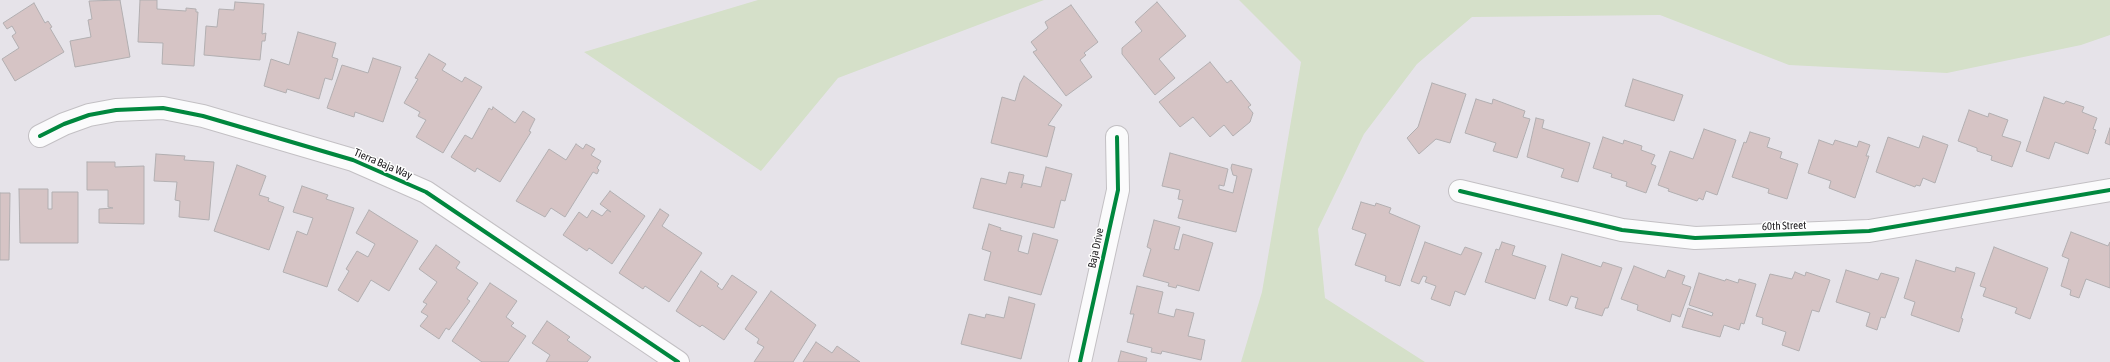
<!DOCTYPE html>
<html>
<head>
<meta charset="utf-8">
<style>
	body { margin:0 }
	canvas { display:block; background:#e6e3e9 }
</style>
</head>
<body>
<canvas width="2110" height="362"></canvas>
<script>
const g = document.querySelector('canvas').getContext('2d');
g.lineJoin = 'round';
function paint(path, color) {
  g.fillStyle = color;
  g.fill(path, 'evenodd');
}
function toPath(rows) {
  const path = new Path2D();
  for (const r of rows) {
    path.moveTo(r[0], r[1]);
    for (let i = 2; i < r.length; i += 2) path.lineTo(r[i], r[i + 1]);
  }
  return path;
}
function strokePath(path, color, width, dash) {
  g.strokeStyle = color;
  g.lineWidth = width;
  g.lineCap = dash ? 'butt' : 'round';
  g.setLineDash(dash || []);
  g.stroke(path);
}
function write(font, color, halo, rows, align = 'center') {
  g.font = font + ' "Asap Condensed",sans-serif';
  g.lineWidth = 3;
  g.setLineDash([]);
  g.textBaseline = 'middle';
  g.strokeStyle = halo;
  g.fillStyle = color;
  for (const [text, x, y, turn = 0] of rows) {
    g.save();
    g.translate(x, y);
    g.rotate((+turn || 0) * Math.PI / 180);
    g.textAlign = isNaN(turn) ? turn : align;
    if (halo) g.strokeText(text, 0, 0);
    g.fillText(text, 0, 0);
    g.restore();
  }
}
const green = toPath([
	[758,0,1044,0,838,78,761,171,584,52],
	[1239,0,2110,0,2110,35,2081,45,1947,73,1789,65,1660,15,1472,17,1417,64,1364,134,1318,229,1325,298,1425,362,1241,362,1262,292,1301,62]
]);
const building = toPath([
	[120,0,130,57,75,67,70,41,91,37,88,20,92,19,89,1,120,0],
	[140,0,157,0,157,9,186,11,186,8,196,9,196,12,198,12,194,66,162,64,163,43,138,42,140,0],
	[235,2,264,4,262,34,266,33,265,41,262,41,260,60,204,55,206,26,217,27,219,9,234,10,235,2],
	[1157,2,1186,36,1159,59,1175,78,1155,95,1122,54,1122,48,1142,31,1135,22,1157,2],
	[34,3,45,23,48,21,52,27,50,28,64,52,15,81,2,59,19,48,12,36,16,33,12,26,7,29,3,23,34,3],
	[1071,5,1098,42,1084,53,1086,55,1080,60,1092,77,1066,96,1033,52,1037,50,1031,42,1048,28,1045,22,1071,5],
	[298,32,336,43,332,57,338,59,332,80,325,78,319,99,287,89,286,93,264,86,271,59,289,65,298,32],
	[429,54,446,64,442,70,462,82,465,77,482,87,443,153,416,137,426,120,418,116,420,112,404,103,418,79,415,78,429,54],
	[373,58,401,67,383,122,355,112,354,117,327,108,342,65,368,73,373,58],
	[1210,62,1227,83,1231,80,1251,105,1248,107,1253,113,1250,122,1233,136,1224,125,1210,137,1193,117,1180,127,1159,102,1210,62],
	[1024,76,1062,105,1048,125,1055,127,1047,157,991,143,1002,97,1015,101,1020,83,1024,76],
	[1633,79,1683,95,1674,121,1625,106,1633,79],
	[1432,83,1466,94,1450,143,1436,139,1419,154,1407,138,1418,127,1432,83],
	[2044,97,2064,104,2066,101,2084,107,2082,112,2097,118,2093,129,2096,130,2088,154,2055,142,2049,159,2026,151,2044,97],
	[1476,99,1492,104,1493,99,1525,111,1523,117,1530,119,1517,158,1493,151,1496,143,1465,133,1476,99],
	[493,107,515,123,523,111,535,119,529,131,531,132,500,182,477,168,475,172,451,157,465,135,472,139,489,108,492,110,493,107],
	[1969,110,1988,117,1989,113,2008,120,2002,136,2021,142,2012,167,1991,160,1992,156,1977,151,1977,148,1958,141,1969,110],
	[1536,118,1544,120,1542,128,1590,143,1578,182,1561,177,1564,169,1527,157,1536,118],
	[2110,128,2110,145,2105,143,2110,128],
	[1704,129,1736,140,1717,195,1706,191,1703,200,1699,198,1697,201,1668,191,1669,189,1658,185,1670,151,1693,159,1704,129],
	[1750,132,1770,138,1767,147,1782,152,1780,158,1798,164,1787,199,1768,193,1769,189,1732,177,1744,142,1746,143,1750,132],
	[1923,136,1948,145,1935,183,1923,178,1920,186,1916,185,1915,187,1876,172,1888,137,1919,148,1923,136],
	[1603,137,1623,144,1624,140,1642,146,1641,150,1655,155,1651,164,1656,166,1646,193,1626,186,1627,182,1611,177,1612,174,1593,168,1603,137],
	[1819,140,1833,145,1835,140,1857,147,1859,141,1870,145,1866,156,1869,156,1855,198,1829,188,1831,181,1808,173,1819,140],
	[576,144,583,149,586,144,595,149,591,155,601,161,597,168,599,170,597,174,593,172,565,217,551,208,545,217,516,201,549,149,566,160,576,144],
	[1170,153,1228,169,1224,186,1219,185,1219,189,1233,193,1237,176,1233,175,1231,168,1232,164,1252,169,1236,232,1178,218,1183,200,1178,199,1180,190,1162,186,1170,153],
	[156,154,185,156,184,160,214,162,209,220,179,217,180,201,175,200,177,182,154,181,156,154],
	[87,162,115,162,115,167,144,166,144,224,99,223,99,209,113,208,108,207,108,190,87,190,87,162],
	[237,165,266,176,259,195,269,198,268,201,284,207,269,250,214,231,237,165],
	[1046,167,1072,174,1065,201,1061,200,1054,228,973,208,981,178,1006,184,1009,172,1024,175,1021,188,1023,183,1041,187,1046,167],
	[302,186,328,195,326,199,354,208,327,287,283,272,297,231,307,235,313,218,293,212,302,186],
	[19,189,48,189,48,209,52,209,52,192,78,192,78,243,20,243,19,189],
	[610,191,645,216,612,264,589,248,587,251,563,235,579,212,587,218,592,210,602,216,607,210,611,212,600,204,610,191],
	[0,193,10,193,9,260,0,260,0,193],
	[1361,202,1375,206,1376,203,1391,208,1389,213,1420,226,1400,286,1385,281,1386,276,1355,265,1366,234,1352,229,1361,202],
	[660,209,669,215,662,226,702,253,669,302,645,286,643,289,619,273,660,209],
	[369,210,418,241,389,291,371,280,358,302,338,290,349,271,346,269,357,251,368,257,375,244,356,233,369,210],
	[1154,220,1180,227,1174,249,1179,250,1183,234,1213,243,1199,291,1177,285,1176,288,1168,286,1169,283,1143,276,1151,249,1147,247,1154,220],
	[989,224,1001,228,1000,230,1022,236,1018,251,1028,254,1033,233,1058,240,1041,295,984,280,991,252,982,249,989,224],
	[2071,232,2108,246,2110,242,2110,288,2086,279,2079,298,2070,295,2071,290,2061,286,2069,259,2062,256,2071,232],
	[1425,242,1461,255,1465,247,1482,253,1465,295,1455,291,1450,306,1431,299,1436,286,1425,282,1427,277,1423,276,1419,284,1411,281,1425,242],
	[1502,242,1515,246,1512,255,1546,266,1535,299,1485,282,1496,249,1499,250,1502,242],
	[436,245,460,262,456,268,478,283,467,299,470,301,449,330,446,328,439,339,420,326,428,316,421,312,427,304,423,302,437,282,419,269,436,245],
	[1994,247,2048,268,2030,319,2015,313,2017,308,1983,296,1986,288,1980,286,1994,247],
	[1562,254,1601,267,1603,262,1622,268,1608,308,1605,308,1602,316,1575,308,1578,298,1571,296,1567,306,1549,300,1562,254],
	[1916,260,1955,272,1956,267,1975,273,1961,318,1963,319,1959,332,1911,315,1915,302,1904,298,1916,260],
	[1634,266,1665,278,1668,270,1685,276,1682,284,1691,287,1680,317,1672,314,1670,322,1637,310,1638,305,1621,299,1634,266],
	[1846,270,1878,280,1881,273,1899,278,1885,318,1881,317,1877,330,1866,326,1870,313,1836,302,1846,270],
	[701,271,719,284,717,286,722,290,732,275,757,292,724,340,702,325,700,327,676,311,701,271],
	[1795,272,1805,276,1806,272,1830,280,1819,312,1812,310,1799,351,1782,345,1786,332,1762,324,1763,318,1756,316,1770,274,1792,279,1795,272],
	[1699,273,1725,281,1726,279,1738,283,1739,279,1756,284,1744,324,1741,323,1739,330,1724,325,1720,337,1682,327,1688,308,1712,316,1713,313,1689,305,1699,273],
	[490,283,517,301,506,317,514,323,511,326,526,336,508,362,482,362,452,341,490,283],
	[1137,286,1163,292,1158,313,1174,317,1176,309,1194,313,1188,336,1205,340,1201,360,1162,351,1161,354,1151,352,1152,348,1127,342,1134,314,1130,314,1137,286],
	[771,291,816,325,793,362,754,362,764,347,757,343,759,339,745,329,771,291],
	[1009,297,1035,304,1021,359,961,344,969,314,985,318,986,314,1004,318,1009,297],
	[547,321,570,337,567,340,591,357,587,362,546,362,550,355,532,343,547,321],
	[816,342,832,353,837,346,860,362,803,362,816,342],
	[1121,351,1147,358,1146,362,1118,362,1121,351]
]);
const minor = toPath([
	[40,136,64,124,89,115,116,110,163,108,203,116,353,160,426,192,678,362],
	[1460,191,1622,230,1695,238,1869,231,2110,190],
	[1080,362,1118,190,1117,137]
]);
const cycleway = toPath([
	[40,136,64,124,89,115,116,110,163,108,203,116,353,160,426,192,678,362],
	[1460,191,1622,230,1695,238,1869,231,2110,190],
	[1080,362,1118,190,1117,137]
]);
const streetNames = [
	["Tierra Baja Way",383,164,23],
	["60th Street",1784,226,-2],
	["Baja Drive",1096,248,-78]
];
paint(green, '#d5e0c9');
paint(building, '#d6c4c5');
strokePath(building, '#b2afb1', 1);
strokePath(minor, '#c3c0c4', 24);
strokePath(minor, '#fbfbfc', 22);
strokePath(cycleway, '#00873e', 4);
write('11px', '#222023', '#fff', streetNames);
</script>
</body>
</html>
